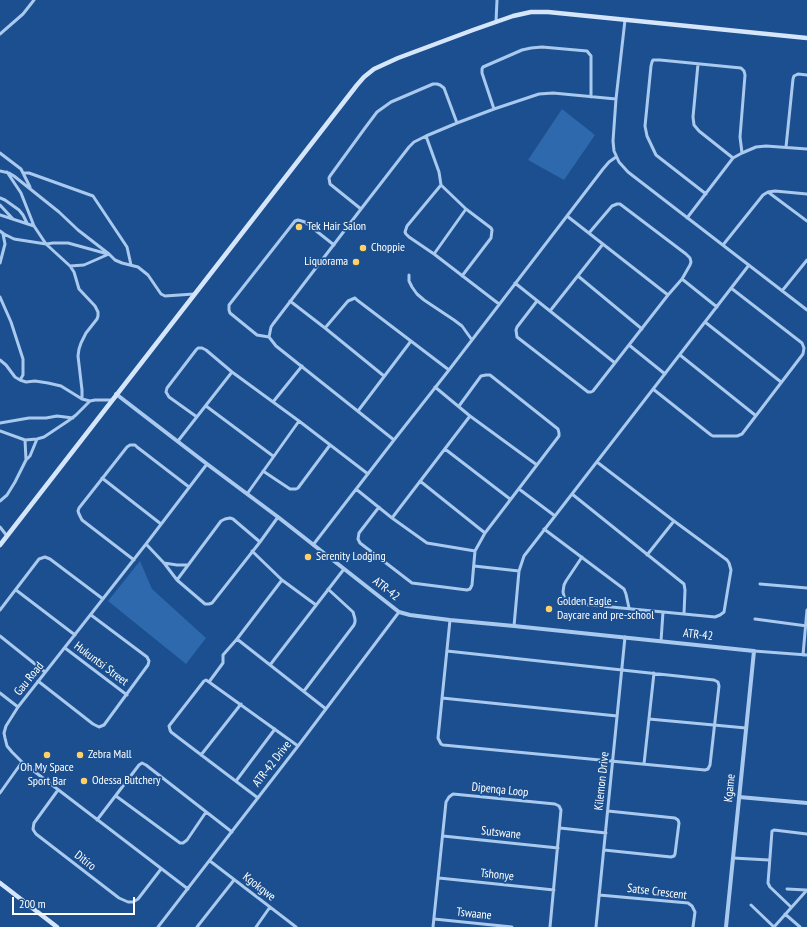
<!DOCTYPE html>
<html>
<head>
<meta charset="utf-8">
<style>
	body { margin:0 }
	#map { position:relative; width:807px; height:927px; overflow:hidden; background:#1b4f8f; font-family:"PT Sans Narrow",sans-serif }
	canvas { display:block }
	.scale { position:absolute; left:12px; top:897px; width:123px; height:18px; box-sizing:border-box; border:2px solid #fff; border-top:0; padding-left:5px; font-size:12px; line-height:14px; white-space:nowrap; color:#fff; -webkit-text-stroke:3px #1b4f8f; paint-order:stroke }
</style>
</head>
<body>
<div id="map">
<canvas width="807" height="927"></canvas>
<div class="scale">200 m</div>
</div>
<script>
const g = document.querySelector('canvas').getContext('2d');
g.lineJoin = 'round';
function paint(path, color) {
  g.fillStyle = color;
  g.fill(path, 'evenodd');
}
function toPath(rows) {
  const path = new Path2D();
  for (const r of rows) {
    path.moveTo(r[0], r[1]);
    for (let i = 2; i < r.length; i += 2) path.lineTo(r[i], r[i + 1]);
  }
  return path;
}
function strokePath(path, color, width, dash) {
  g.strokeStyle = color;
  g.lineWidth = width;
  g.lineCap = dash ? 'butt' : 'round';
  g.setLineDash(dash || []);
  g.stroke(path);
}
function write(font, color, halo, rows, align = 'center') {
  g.font = font + ' "PT Sans Narrow",sans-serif';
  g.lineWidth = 3.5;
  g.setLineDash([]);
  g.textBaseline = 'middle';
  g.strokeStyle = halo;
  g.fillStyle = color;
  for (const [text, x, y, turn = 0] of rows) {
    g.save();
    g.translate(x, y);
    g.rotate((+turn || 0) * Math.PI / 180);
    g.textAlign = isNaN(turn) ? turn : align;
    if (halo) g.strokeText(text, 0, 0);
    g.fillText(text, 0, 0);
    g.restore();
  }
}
const green = toPath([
	[562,109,595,135,564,180,528,160],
	[140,561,152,589,206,638,186,664,108,601]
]);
const minor = toPath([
	[625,20,616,99,613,141,614,151,619,162,628,172,807,310],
	[496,22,497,0],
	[0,34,23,14,34,0],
	[698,64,693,117,694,125,699,131,733,158],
	[494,109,482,73,482,69,483,67,522,50,531,48,542,47,587,51,591,56,591,97],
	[426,136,439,172,441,185,466,209,491,228,492,230,491,238,462,276],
	[786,147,793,79,794,76,798,74,807,75],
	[0,153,21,169,30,187],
	[0,171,9,173,14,176,59,212,78,230,109,254,115,260,122,263,138,267,148,275,161,294,165,296,194,294],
	[7,172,21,193,34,226,46,244,70,266,74,272,79,289,95,306,98,312,98,316,97,319,86,333,81,343,79,349,78,356,82,390,82,399],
	[23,173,29,173,93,196,127,247,131,265],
	[441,185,407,226,405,232,406,234,409,237,434,254,499,304],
	[768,192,807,221],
	[706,194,656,155,647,136,645,126,651,66,652,62,653,60,660,60,741,68,744,71,745,75,740,137,742,153],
	[0,198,5,200,19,210,23,215,27,223],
	[0,205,13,219],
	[361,209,330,184,329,178,330,176,365,128,377,112,391,102,433,84,437,84,440,85,444,88,457,123],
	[0,215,34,226],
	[567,216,668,295],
	[687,218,733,158,742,153,756,147,766,146,807,149],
	[0,231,4,234,14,239,46,244,53,243,68,243,108,254],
	[723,245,763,195,768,192,775,191,807,194],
	[434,254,466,209],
	[0,263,5,244,3,234],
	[70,266,84,265,109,254],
	[409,275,409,281,412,287,417,294,424,300,454,320,462,326,472,340],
	[578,276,642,329],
	[682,279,717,307],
	[515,283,615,363],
	[782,291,807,260],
	[0,297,11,322,23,359,23,375,20,380],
	[290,301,325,328,384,376],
	[537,301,517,327,516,330,517,337,588,392,591,392,593,391,668,295,682,279,690,265,691,262,690,258,686,254,620,204,617,204,612,206,589,233],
	[550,311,603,244],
	[705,322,781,382],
	[325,328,348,301,355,298,357,300,449,370],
	[269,337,257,335,230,313,229,310,229,305,295,221,298,220,305,222,334,245],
	[629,345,665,374],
	[680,355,755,415],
	[0,360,6,365,15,377,20,380,26,382,35,381,48,383,61,386,82,399,90,401],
	[435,387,470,416,537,465],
	[653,389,711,435,713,436,737,436,742,434,803,354,804,348,802,343,731,288],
	[273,402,302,366],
	[206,406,273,456],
	[358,411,411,341],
	[197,417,169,397,166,392,167,388,196,350,198,348,202,348,206,350,232,372,299,421,368,474],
	[0,423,29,418,46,418,57,416,73,418],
	[0,431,25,440,37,439,44,437,68,421,76,415,90,401,95,400,112,400],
	[25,440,26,460],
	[394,440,276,346,269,337,271,327,273,324,361,209,409,147,414,142,426,136,457,123,494,109,539,94,553,93,616,99],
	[178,441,232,372],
	[445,449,510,499],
	[263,471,290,489,296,489,298,488,330,445],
	[102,478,161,524],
	[420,481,485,533],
	[356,489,392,518,427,543,475,551],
	[519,489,555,516],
	[247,494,299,421],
	[572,494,684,584,685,590,684,614],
	[0,501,7,495,15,482,26,460,30,456,37,439],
	[379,507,359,533,358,539,360,543,412,583,467,590,470,589,472,585,475,551,485,533,559,436,559,433,558,429,490,375,486,375,481,376,459,406],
	[392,518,470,416],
	[0,527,7,536],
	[544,529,624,589,626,594,629,608],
	[146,544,164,563,177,580,205,604,209,604,212,603,216,598,260,542],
	[313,545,394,440,449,370,603,169,609,162,616,157],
	[252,551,282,580,316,605],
	[647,555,674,521],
	[582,557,566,581,564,585,563,592,565,600,570,603,715,617,720,615,724,612,731,570,729,563,727,560,674,521,597,462],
	[134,560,82,520,79,514,78,511,79,508,127,447,130,445,135,445,137,447,189,487],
	[164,563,177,565,188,565],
	[474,566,519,571],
	[177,580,221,521,225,519,230,518,233,519,260,542,278,517],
	[282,580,237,639,326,709],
	[760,584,807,588],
	[16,590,75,635],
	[0,610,39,559,45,557,50,559,103,599],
	[755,619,807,626],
	[514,626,519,571,524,556,749,265],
	[0,636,45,672],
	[661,641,663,612],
	[65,648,127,695],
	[447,651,714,680,718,682,719,686,710,765,708,769,705,770,443,745,441,744,438,738,450,620],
	[754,651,807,655],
	[803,655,807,610],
	[270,665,344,569],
	[38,681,93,724,99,727,104,725,148,665,149,661,147,657,91,615],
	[209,682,223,663,223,655,237,639],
	[304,691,354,625,355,622,355,619,353,612,328,589],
	[0,693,18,707],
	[442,698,617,716],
	[649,719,746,728],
	[201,755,241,704],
	[644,764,654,673],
	[236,781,275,729],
	[58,790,34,823,33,829,34,831,36,834,119,898,128,902,133,902,138,899,161,869],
	[0,793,22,762],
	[116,796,180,843,183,843,187,840,206,812],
	[258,798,171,732,170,730,169,726,204,681,206,680,209,682,298,746],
	[97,820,139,765,142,763,146,765,232,832],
	[560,828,606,833],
	[443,836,558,848],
	[604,850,671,857,674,856,675,854,679,823,678,820,675,818,608,811],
	[733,858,769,860],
	[210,861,296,927],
	[439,878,554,890],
	[188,889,22,762,12,752,7,746,5,738,4,733,6,726,18,707,146,544,207,464],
	[787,889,806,890],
	[599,895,688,903,692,906,695,912,693,927],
	[751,905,774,927],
	[791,907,770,887,768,883,772,831,774,830,807,834],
	[785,914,800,927],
	[434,919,512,927],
	[158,927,298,746,399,612],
	[197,927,234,880],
	[256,927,270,907],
	[433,927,446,802,449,797,453,794,555,804,559,806,561,810,550,927],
	[596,927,625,637],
	[774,927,807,890]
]);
const tertiary = toPath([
	[116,394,207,464,278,517,399,612,410,615,450,620,514,626,754,651,726,927],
	[739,797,807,803]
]);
const secondary = toPath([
	[0,545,357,85,364,77,374,69,398,58,473,30,513,16,531,12,548,12,807,38],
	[0,883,57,927]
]);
const markers = [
	[299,227,4,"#ffd166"],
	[363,248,4,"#ffd166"],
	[356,262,4,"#ffd166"],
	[308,557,4,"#ffd166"],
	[549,609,4,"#ffd166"],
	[47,755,4,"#ffd166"],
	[80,755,4,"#ffd166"],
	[84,781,4,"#ffd166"]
];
const poiNames = [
	["Tek Hair Salon",307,227],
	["Choppie",371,248],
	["Liquorama",348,262,"right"],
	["Serenity Lodging",316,557],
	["Golden Eagle -",557,602],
	["Daycare and pre-school",557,616],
	["Zebra Mall",88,755],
	["Oh My Space",47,768,"center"],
	["Sport Bar",47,782,"center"],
	["Odessa Butchery",92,781]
];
const streetNames = [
	["ATR-42",386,589,38],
	["ATR-42",698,635,6],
	["Hukuntsi Street",101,664,37],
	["Gau Road",29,679,-51],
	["ATR-42 Drive",272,764,-52],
	["Kilemon Drive",602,781,-84],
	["Kgame",730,788,-84],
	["Dipenqa Loop",500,790,6],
	["Sutswane",501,833,6],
	["Ditiro",85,861,38],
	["Tshonye",497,875,6],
	["Kgokgwe",259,887,38],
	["Satse Crescent",657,892,7],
	["Tswaane",474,914,6]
];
paint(green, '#2e69ad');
strokePath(minor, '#a9c9ee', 3);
strokePath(tertiary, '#a9c9ee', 4);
strokePath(secondary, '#d6e6fa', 4.5);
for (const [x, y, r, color] of markers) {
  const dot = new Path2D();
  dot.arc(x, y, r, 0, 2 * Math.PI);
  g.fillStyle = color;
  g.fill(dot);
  strokePath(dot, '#1b4f8f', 1.5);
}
write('12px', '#fff', '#1b4f8f', poiNames, 'left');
write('12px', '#fff', '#1b4f8f', streetNames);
</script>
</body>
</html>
